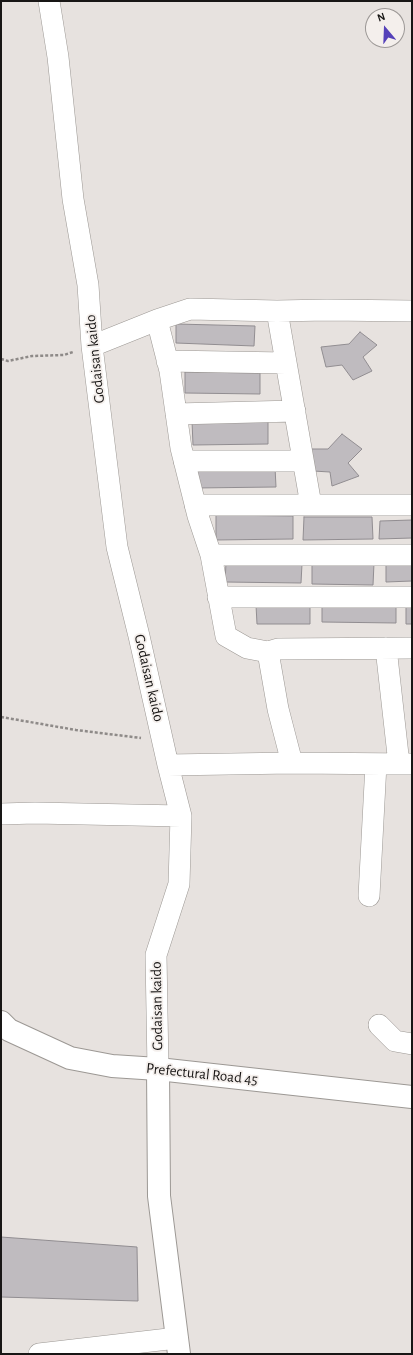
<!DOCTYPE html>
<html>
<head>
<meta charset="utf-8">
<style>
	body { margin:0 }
	#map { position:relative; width:413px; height:1355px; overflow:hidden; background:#e7e2df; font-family:"Alegreya Sans",sans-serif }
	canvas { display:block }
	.frame { position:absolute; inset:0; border:2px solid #181615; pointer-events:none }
	.north { position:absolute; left:365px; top:8px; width:40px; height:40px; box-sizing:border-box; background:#f4efec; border:1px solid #9c9896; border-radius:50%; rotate:341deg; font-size:11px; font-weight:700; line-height:16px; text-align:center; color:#181615 }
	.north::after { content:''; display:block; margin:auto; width:14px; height:18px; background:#5541b9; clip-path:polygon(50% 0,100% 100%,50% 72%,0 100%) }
</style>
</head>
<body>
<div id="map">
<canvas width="413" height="1355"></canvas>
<div class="frame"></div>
<div class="north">N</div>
</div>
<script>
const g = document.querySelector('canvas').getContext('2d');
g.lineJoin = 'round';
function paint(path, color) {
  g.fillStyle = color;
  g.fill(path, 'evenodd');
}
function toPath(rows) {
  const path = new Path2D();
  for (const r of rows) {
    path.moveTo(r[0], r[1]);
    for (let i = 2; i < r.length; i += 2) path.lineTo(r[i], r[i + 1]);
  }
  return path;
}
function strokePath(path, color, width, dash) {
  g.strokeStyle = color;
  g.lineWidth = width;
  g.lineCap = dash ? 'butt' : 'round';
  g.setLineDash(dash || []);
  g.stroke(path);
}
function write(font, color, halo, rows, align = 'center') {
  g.font = font + ' "Alegreya Sans",sans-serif';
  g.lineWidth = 3.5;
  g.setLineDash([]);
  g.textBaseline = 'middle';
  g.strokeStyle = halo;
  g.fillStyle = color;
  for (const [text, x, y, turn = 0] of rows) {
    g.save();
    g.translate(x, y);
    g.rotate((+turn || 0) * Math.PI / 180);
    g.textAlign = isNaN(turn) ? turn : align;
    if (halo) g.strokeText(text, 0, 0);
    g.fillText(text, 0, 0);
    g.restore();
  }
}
const building = toPath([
	[176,324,255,326,254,346,176,343,176,324],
	[360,332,377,345,363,357,372,371,353,380,342,365,326,367,321,347,349,344,360,332],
	[185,372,260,373,260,394,185,393,185,372],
	[268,420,268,444,193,445,192,421,268,420],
	[342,434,362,449,348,463,359,476,332,486,330,472,313,471,311,449,328,449,342,434],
	[275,467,276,487,195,488,195,468,275,467],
	[216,515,293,516,293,539,216,540,216,515],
	[304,517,372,517,373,539,303,540,304,517],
	[412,520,412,538,379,539,380,521,412,520],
	[226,563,302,564,301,583,225,582,226,563],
	[312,563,374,563,373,585,312,584,312,563],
	[386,563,412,563,412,581,386,582,386,563],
	[256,605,310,605,310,624,257,624,256,605],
	[406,605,412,605,412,624,406,624,406,605],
	[322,606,396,607,396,623,322,622,322,606],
	[1,1237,137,1247,138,1301,1,1297,1,1237]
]);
const path = toPath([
	[1,359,8,361,32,356,64,355,73,352],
	[1,717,76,730,141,738]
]);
const minor = toPath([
	[49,1,58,57,73,199,88,285,92,346,117,547,139,636,168,765,181,816,179,884,156,955,158,1069],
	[277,311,311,505],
	[157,320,170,371,181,448,198,516,211,555,226,636,247,648,268,652,278,709,292,763],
	[92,346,157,320,190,309,277,311,327,310,412,311],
	[167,361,286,363],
	[176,414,295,411],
	[184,461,303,461],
	[195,505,412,505],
	[211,555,412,555],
	[218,597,412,597],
	[386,648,399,764],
	[268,652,278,649,412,648],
	[168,765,292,763,412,764],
	[1,814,35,813,181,816],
	[369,896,376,764],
	[379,1025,395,1041,412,1044],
	[39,1354,177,1338]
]);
const tertiary = toPath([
	[158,1069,159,1196,179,1354]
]);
const primary = toPath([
	[1,1022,9,1030,70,1058,112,1066,158,1069,412,1097]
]);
const streetNames = [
	["Godaisan kaido",95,359,-96],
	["Godaisan kaido",149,678,77],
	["Godaisan kaido",157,1006,-91],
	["Prefectural Road 45",202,1074,6]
];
paint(building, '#bfbbbf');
strokePath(building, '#918d91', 1);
strokePath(minor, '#9c9894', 22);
strokePath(tertiary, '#9c9894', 24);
strokePath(primary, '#9c9894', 24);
strokePath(path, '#8e8a88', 2.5, [3, 2]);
strokePath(minor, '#fff', 21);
strokePath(tertiary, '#fff', 22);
strokePath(primary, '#fff', 22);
write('15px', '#181615', '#f4efec', streetNames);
</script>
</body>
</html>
